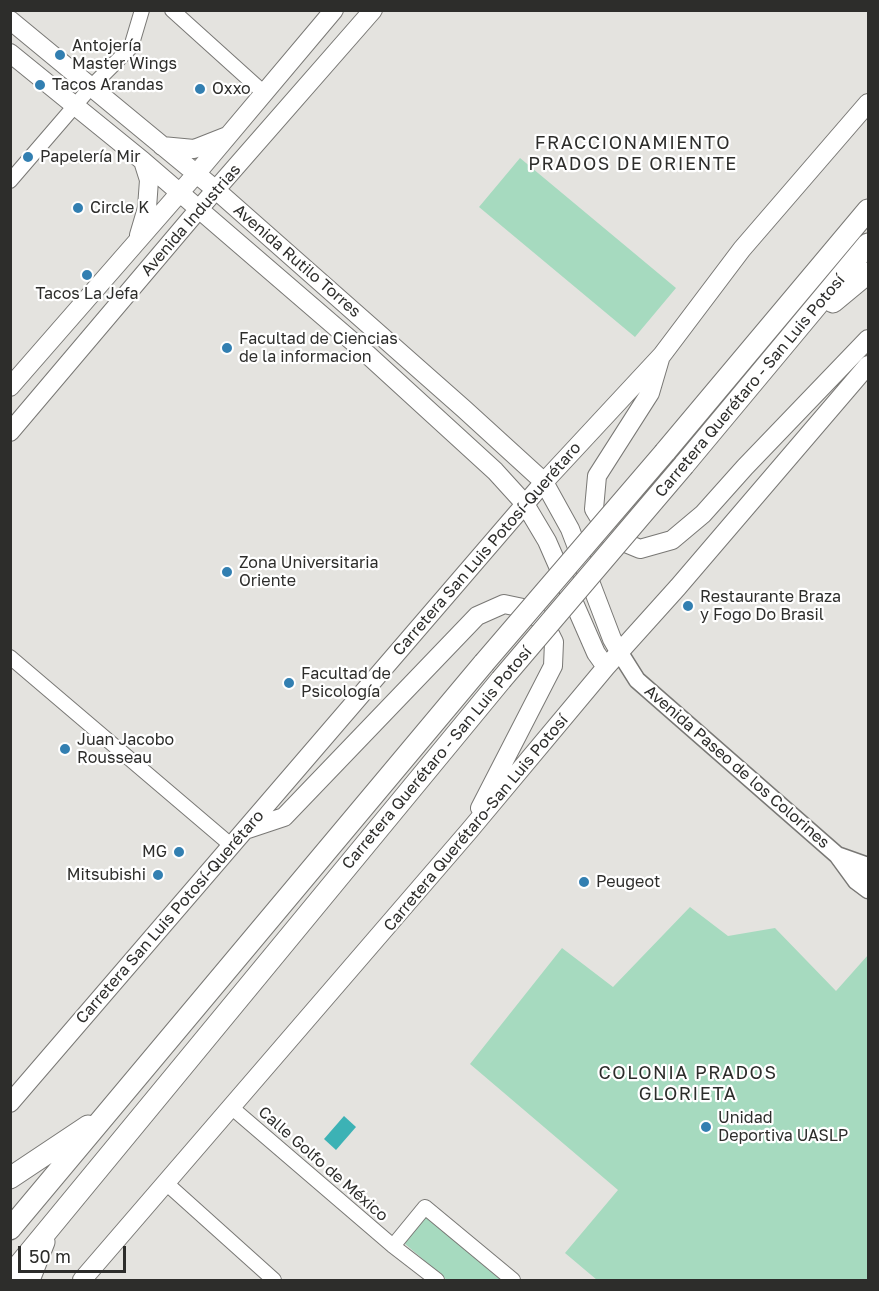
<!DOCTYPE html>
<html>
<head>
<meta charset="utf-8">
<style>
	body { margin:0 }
	#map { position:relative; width:879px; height:1291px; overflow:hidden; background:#e4e3df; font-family:"Golos Text",sans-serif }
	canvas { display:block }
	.frame { position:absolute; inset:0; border:12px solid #2d2d2b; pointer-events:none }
	.scale { position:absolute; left:18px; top:1246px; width:108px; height:27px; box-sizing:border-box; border:3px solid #2d2d2b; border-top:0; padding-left:8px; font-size:18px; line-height:21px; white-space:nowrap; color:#2d2d2b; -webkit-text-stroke:4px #fff; paint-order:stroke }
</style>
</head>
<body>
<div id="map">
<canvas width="879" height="1291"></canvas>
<div class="frame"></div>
<div class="scale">50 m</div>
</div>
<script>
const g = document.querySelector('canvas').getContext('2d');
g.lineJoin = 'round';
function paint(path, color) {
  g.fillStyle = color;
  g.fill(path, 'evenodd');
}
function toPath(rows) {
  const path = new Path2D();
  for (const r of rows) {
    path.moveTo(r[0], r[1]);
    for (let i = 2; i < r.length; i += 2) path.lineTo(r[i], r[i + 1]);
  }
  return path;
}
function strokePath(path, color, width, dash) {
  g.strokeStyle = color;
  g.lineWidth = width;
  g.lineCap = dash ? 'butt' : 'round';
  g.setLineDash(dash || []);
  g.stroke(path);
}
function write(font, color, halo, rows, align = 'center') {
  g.font = font + ' "Golos Text",sans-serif';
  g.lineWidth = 4.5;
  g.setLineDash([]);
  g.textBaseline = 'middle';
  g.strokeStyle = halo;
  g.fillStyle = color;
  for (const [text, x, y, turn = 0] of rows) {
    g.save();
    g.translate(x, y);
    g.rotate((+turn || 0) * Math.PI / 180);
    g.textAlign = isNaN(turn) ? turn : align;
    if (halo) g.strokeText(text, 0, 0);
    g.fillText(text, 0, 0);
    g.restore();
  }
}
const green = toPath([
	[520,158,676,288,635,337,479,207],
	[690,907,728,936,775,928,836,991,868,955,868,1280,597,1280,565,1253,618,1190,470,1064,562,948,613,987],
	[425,1216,501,1280,447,1280,404,1243]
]);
const water = toPath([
	[344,1116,356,1127,336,1150,324,1139]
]);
const minor = toPath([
	[172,10,264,93],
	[10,181,91,87,131,47,142,10],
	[10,657,232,846],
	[231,1107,393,1246,437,1280],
	[166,1183,274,1280],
	[393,1246,425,1207,513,1280]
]);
const tertiary = toPath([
	[620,653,637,680,837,855,856,881,868,890],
	[837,855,868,866,856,881]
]);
const secondary = toPath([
	[10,20,216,190,464,409,544,482,570,529,612,639,620,653],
	[10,53,143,161,367,354,495,471,525,504,547,541,596,653,606,667],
	[162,146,194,149,227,136],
	[139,235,147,208,149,180,143,161],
	[660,359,650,393,597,476,594,509,611,537,640,549,672,540,703,514,745,467,868,339],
	[10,387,196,174,334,10],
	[10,432,198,210,373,10],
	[245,830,284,817,477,616,504,604,523,608,544,622,554,642,553,666,480,808],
	[10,1103,544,482,662,355,742,249,868,103],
	[82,1280,469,831,606,667,678,587,868,365]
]);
const trunk = toPath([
	[833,302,868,273],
	[665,452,868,210],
	[684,465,868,244],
	[10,1178,88,1126],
	[10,1229,484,663],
	[10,1276,501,680],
	[29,1280,44,1242]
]);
const trunkBridge = toPath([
	[484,663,665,452],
	[501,680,684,465]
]);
const markers = [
	[60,55,6,"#327fb1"],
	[40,85,6,"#327fb1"],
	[200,89,6,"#327fb1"],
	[28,157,6,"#327fb1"],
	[78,208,6,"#327fb1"],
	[87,275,6,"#327fb1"],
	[227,348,6,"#327fb1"],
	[227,572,6,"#327fb1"],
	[688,606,6,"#327fb1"],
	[289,683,6,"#327fb1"],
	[65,749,6,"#327fb1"],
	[179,852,6,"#327fb1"],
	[158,875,6,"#327fb1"],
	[584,882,6,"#327fb1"],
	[706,1127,6,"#327fb1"]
];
const poiNames = [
	["Antojería",72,46],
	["Master Wings",72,64],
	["Tacos Arandas",52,85],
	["Oxxo",212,89],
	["Papelería Mir",40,157],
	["Circle K",90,208],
	["Tacos La Jefa",87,294,"center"],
	["Facultad de Ciencias",239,339],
	["de la informacion",239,357],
	["Zona Universitaria",239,563],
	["Oriente",239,581],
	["Restaurante Braza",700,597],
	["y Fogo Do Brasil",700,615],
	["Facultad de",301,674],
	["Psicología",301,692],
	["Juan Jacobo",77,740],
	["Rousseau",77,758],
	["MG",167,852,"right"],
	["Mitsubishi",146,875,"right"],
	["Peugeot",596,882],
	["Unidad",718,1118],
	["Deportiva UASLP",718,1136]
];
const streetNames = [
	["Avenida Industrias",191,220,-49],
	["Avenida Rutilo Torres",297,261,41],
	["Carretera Querétaro - San Luis Potosí",750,386,-50],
	["Carretera San Luis Potosí-Querétaro",487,549,-49],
	["Carretera Querétaro - San Luis Potosí",437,758,-50],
	["Avenida Paseo de los Colorines",737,767,41],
	["Carretera Querétaro-San Luis Potosí",476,823,-50],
	["Carretera San Luis Potosí-Querétaro",170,917,-49],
	["Calle Golfo de México",323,1164,41]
];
const neighbourhoodNames = [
	["FRACCIONAMIENTO",633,143],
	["PRADOS DE ORIENTE",633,164],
	["COLONIA PRADOS",688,1073],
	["GLORIETA",688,1094]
];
paint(green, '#a6dabf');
paint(water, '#3cb2b5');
strokePath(minor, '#797875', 16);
strokePath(tertiary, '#797875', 19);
strokePath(secondary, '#797875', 20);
strokePath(trunk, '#797875', 23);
strokePath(minor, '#fff', 14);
strokePath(tertiary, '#fff', 16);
strokePath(secondary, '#fff', 18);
strokePath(trunk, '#fff', 21);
strokePath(trunkBridge, '#797875', 23, []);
strokePath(trunkBridge, '#fff', 21);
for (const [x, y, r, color] of markers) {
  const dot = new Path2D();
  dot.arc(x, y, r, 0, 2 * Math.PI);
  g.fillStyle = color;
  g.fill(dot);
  strokePath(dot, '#fff', 2);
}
write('16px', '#2d2d2b', '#fff', poiNames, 'left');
write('16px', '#2d2d2b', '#fff', streetNames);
g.letterSpacing = '1.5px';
write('18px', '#2d2d2b', '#fff', neighbourhoodNames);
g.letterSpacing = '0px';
</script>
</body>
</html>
